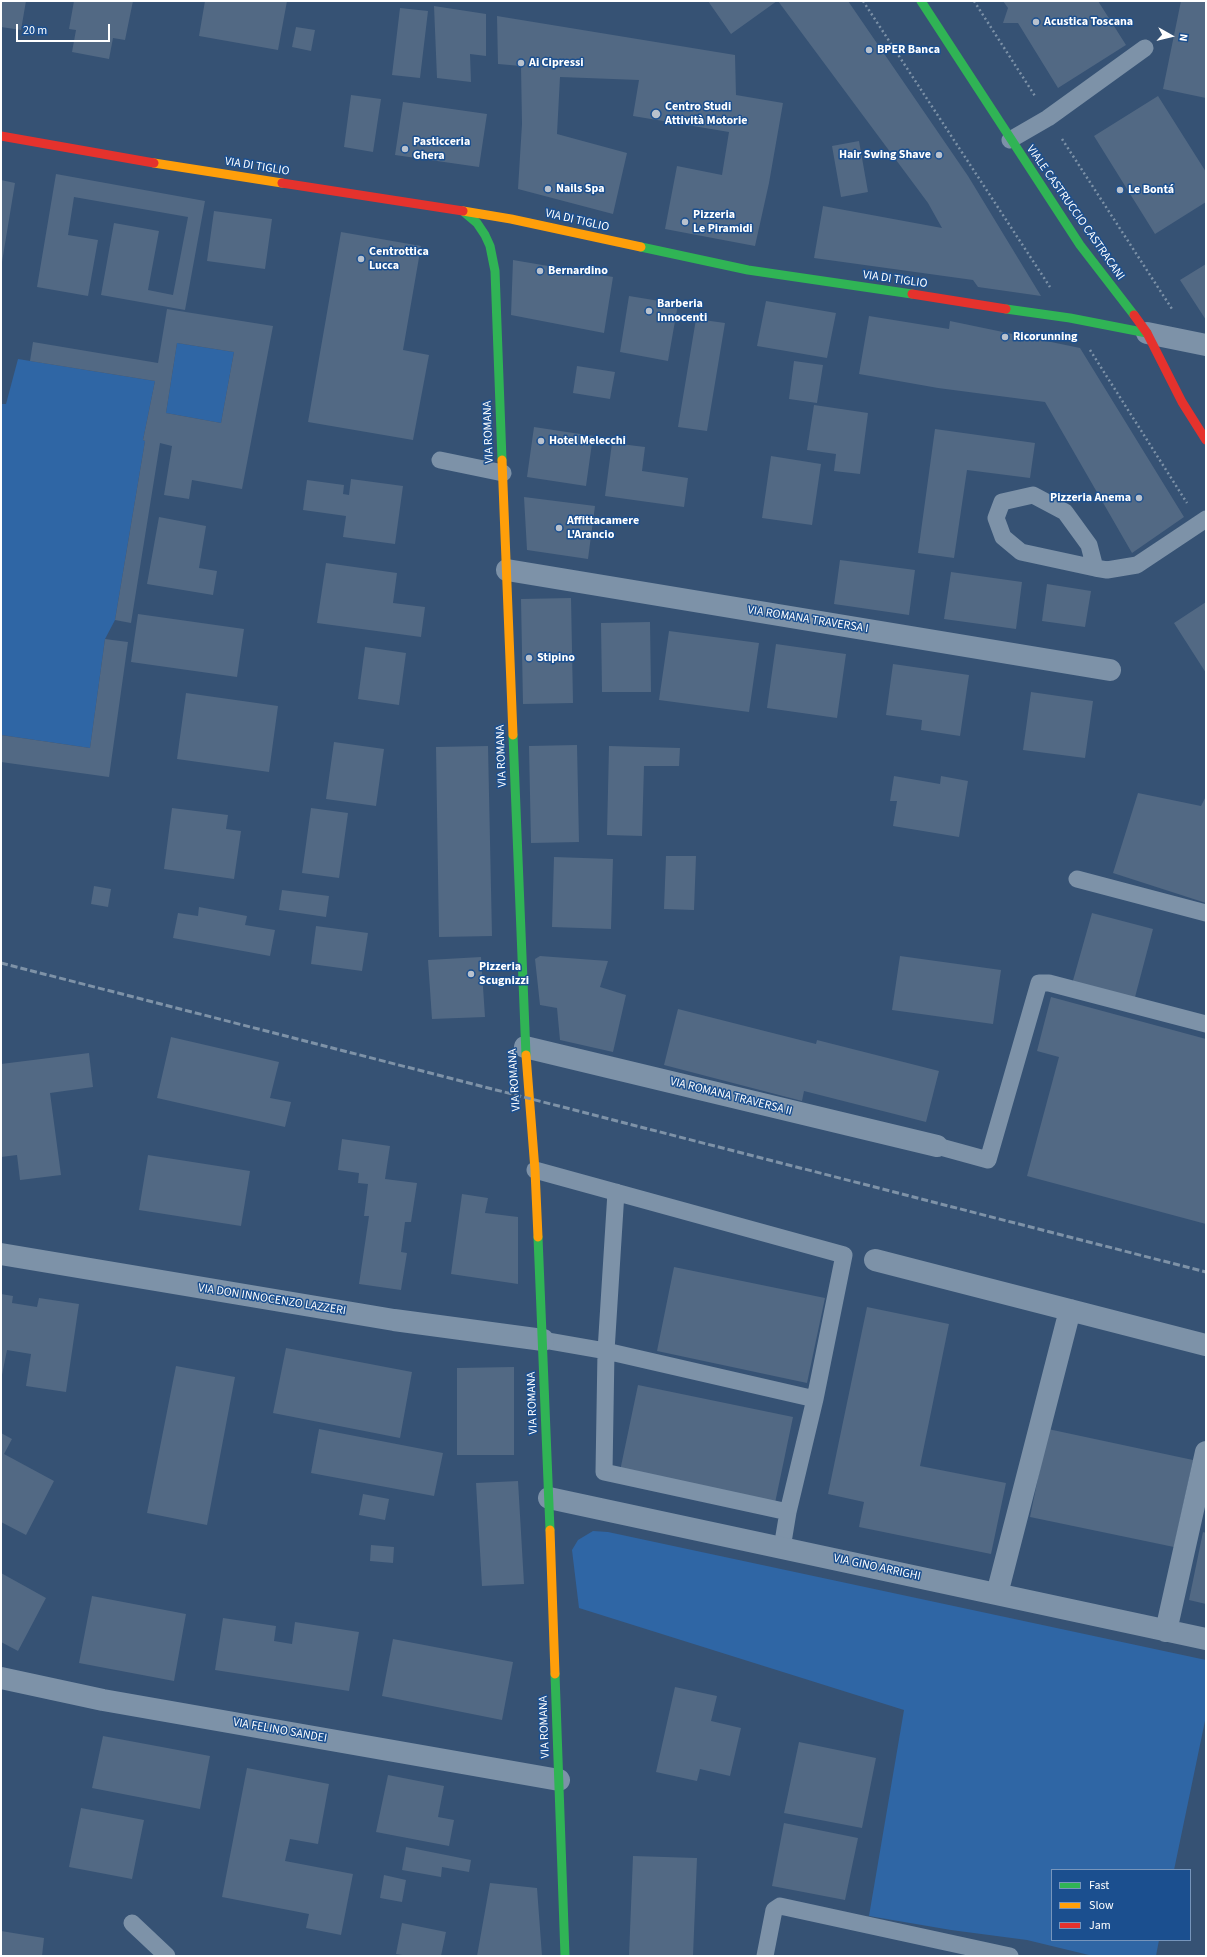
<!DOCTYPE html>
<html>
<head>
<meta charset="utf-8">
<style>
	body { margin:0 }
	#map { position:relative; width:1207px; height:1957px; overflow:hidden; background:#365274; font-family:"Source Sans 3",sans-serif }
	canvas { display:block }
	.frame { position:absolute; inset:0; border:2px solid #fff; pointer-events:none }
	.legend { position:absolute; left:1051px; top:1869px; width:140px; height:72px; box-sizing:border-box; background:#1b4f8f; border:1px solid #7695bc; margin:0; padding:5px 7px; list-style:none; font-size:12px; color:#fff }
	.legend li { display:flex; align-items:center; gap:8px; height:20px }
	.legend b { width:20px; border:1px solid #7695bc }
	.north { position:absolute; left:1151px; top:16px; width:40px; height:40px; -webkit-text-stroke:3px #1b4f8f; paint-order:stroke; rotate:98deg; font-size:11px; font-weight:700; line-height:16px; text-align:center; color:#fff }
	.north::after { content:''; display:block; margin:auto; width:14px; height:18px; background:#fff; clip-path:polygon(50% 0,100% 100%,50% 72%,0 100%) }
	.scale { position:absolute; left:16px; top:24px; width:94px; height:18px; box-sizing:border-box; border:2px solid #fff; border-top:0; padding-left:5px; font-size:12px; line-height:14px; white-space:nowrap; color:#fff; -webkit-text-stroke:3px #1b4f8f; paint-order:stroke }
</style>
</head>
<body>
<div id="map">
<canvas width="1207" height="1957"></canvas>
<div class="frame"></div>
<ul class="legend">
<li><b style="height:5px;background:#30b455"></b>Fast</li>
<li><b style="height:5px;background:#ff9f0a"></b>Slow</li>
<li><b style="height:5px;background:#e5322d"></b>Jam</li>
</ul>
<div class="north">N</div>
<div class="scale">20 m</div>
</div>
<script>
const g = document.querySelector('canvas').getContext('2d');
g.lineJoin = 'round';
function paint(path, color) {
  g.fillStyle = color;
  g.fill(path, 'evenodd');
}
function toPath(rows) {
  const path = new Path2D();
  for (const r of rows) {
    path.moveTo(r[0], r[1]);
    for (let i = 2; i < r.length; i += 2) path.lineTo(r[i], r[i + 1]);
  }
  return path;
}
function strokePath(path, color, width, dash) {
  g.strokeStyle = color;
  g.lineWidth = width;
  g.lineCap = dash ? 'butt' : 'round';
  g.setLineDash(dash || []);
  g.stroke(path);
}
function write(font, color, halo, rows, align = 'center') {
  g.font = font + ' "Source Sans 3",sans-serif';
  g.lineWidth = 3;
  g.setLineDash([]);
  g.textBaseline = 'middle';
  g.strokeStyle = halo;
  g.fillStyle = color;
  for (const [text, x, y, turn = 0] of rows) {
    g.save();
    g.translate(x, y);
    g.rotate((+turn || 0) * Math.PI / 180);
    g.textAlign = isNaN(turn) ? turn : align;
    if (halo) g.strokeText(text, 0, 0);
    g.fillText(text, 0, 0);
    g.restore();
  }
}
const green = toPath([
	[177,343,234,352,221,423,166,413],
	[18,359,155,381,143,440,145,441,115,620,105,639,90,748,1,735,1,404,6,404],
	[593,1531,608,1532,1206,1660,1206,1716,1174,1870,1052,1870,1052,1940,1159,1940,1156,1956,1093,1956,1027,1940,951,1930,869,1916,904,1710,579,1608,572,1550,578,1540]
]);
const building = toPath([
	[1,1,26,1,21,30,1,27],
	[74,1,133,1,125,40,113,38,109,59,72,52,76,30,69,29],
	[205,1,287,1,278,50,199,36],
	[708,1,777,1,731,34],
	[778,1,848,1,968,176,1041,296,978,287,973,280,814,258,823,206,942,228,928,203],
	[1003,1,1098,1,1126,45,1058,88,1018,23,1003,23,1008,8],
	[1181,1,1206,1,1206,98,1163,89],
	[434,6,486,14,486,56,470,54,471,82,437,78],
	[400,8,428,11,420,78,392,75],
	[497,16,735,55,736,95,783,103,769,183,755,246,665,229,677,166,722,175,729,132,633,116,639,80,560,77,557,134,627,153,613,214,518,189,522,124,521,66,498,64],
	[296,27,315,30,311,51,292,47],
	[351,95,381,99,373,152,344,147],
	[1158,96,1206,172,1206,202,1155,234,1094,136],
	[403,102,487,114,479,167,395,155],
	[859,141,868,192,841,197,832,146],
	[56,174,205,201,185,310,101,295,114,223,159,231,148,290,173,295,188,217,74,197,68,235,98,240,88,296,37,287],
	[1,180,15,183,2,262,1,262],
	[214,211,272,219,265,269,207,261],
	[341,232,421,246,403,350,429,355,413,440,308,422],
	[513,260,613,277,604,333,511,315],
	[1206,264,1206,320,1180,280],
	[629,296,678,304,668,361,620,352],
	[766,301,836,313,827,358,757,346],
	[167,309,273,326,242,489,192,480,189,499,164,495,172,446,160,443,131,623,115,620,145,441,143,440,155,381,30,361,33,342,158,363],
	[177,343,234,352,221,423,166,413],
	[869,316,949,329,950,321,1080,348,1184,517,1132,553,1045,402,938,388,859,374],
	[696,319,725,323,707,431,678,427],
	[794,361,823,365,817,403,789,399],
	[577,366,615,372,610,399,573,393],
	[814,405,868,413,860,474,834,471,836,454,807,450],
	[534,427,593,436,586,486,527,477],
	[935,429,1035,443,1030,478,967,470,954,558,918,553],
	[612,443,645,447,642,471,688,478,684,507,605,496],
	[771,456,821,464,812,525,762,518],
	[351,479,403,486,395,544,343,537,346,516,303,510,307,480,344,485,343,494,349,495],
	[524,497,595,506,588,559,527,550],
	[159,517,206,526,199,568,217,571,213,595,147,584],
	[840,560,915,570,909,615,834,604],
	[326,563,397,573,393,603,425,607,421,637,317,623],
	[951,572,1022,582,1016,629,944,619],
	[1047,584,1091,591,1085,627,1042,621],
	[571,598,573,703,523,704,521,599],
	[1206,602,1206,673,1174,623],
	[138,614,244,629,237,677,131,662],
	[650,622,651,692,602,692,601,623],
	[669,631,759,643,749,712,659,700],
	[105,639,128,642,109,777,1,762,1,735,90,748],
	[776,644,846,654,837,718,767,708],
	[365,647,406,653,399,705,358,699],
	[893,664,969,675,960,736,921,730,922,720,886,715],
	[1031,692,1093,701,1085,758,1023,750],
	[186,693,278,706,269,772,177,759],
	[334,742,384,749,376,806,326,799],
	[577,745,579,842,531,843,529,746],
	[488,746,492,936,439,937,436,747],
	[609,746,680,748,679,766,644,766,642,836,607,835],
	[894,776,940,784,941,776,968,781,959,837,893,826,897,801,890,801],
	[1138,793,1201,806,1206,796,1206,903,1113,873],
	[172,808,228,815,226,829,241,831,234,879,164,869],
	[311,808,348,813,339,878,302,873],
	[666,856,696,856,694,910,664,909],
	[554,857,613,859,611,929,552,927],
	[94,886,111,889,108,907,91,904],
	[282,890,329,896,326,917,279,910],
	[199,907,247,916,245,925,275,930,270,956,173,938,178,913,198,916],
	[1092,913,1153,929,1134,1001,1072,984],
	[316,926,368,933,362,971,311,964],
	[540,956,608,961,600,987,626,995,613,1052,560,1040,557,1008,540,1005,535,959],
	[900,956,1001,970,993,1024,892,1010],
	[481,957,485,1017,432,1019,428,960],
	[1051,997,1206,1039,1206,1224,1027,1176,1059,1057,1037,1051],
	[678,1009,816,1044,817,1040,939,1071,926,1122,804,1091,802,1101,664,1065],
	[171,1037,279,1062,270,1098,291,1102,285,1127,157,1098],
	[89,1053,93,1087,50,1093,61,1175,20,1180,17,1155,1,1157,1,1064],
	[342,1139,390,1146,385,1179,417,1183,411,1222,405,1222,401,1252,407,1253,401,1290,359,1284,369,1216,364,1216,368,1184,358,1183,359,1173,338,1170],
	[148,1155,250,1171,241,1226,139,1210],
	[462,1194,488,1198,485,1213,518,1217,518,1284,451,1274],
	[674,1267,825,1298,807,1383,657,1351],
	[1,1294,13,1296,12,1303,37,1307,39,1298,79,1304,66,1392,26,1386,31,1354,7,1350,1,1380],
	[867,1307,949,1324,920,1466,1006,1483,991,1554,859,1527,864,1502,828,1494],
	[286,1348,412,1372,400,1438,273,1413],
	[176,1366,235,1377,207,1525,147,1513],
	[514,1367,514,1455,457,1455,457,1368],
	[638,1385,793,1417,775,1503,620,1471],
	[319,1429,443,1453,434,1496,311,1473],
	[1048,1429,1193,1460,1174,1547,1030,1517],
	[1,1433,12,1439,4,1454,54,1481,26,1535,1,1522],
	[518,1481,524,1584,482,1586,476,1483],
	[363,1494,389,1499,385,1520,359,1515],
	[1203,1532,1206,1533,1206,1604,1189,1600],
	[371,1545,394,1547,393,1563,370,1561],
	[1,1573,46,1598,18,1651,1,1642],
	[92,1596,186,1614,174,1681,79,1663],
	[223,1618,276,1626,274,1641,292,1644,295,1622,359,1632,349,1691,215,1670],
	[393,1639,513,1662,502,1720,382,1696],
	[675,1687,717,1696,711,1721,741,1728,730,1776,700,1769,697,1781,656,1772],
	[103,1736,210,1756,200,1809,92,1788],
	[799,1742,876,1758,862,1828,784,1813],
	[247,1768,329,1784,318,1844,290,1839,285,1861,353,1874,341,1935,306,1928,309,1914,222,1897],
	[388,1775,444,1786,438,1817,454,1820,449,1846,376,1832],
	[81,1808,144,1820,132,1879,69,1867],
	[784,1823,858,1838,845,1900,772,1886],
	[406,1847,471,1860,469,1872,442,1867,441,1877,402,1870],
	[633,1856,697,1858,693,1956,629,1956],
	[384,1875,406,1880,402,1902,380,1898],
	[490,1883,537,1888,542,1956,477,1956],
	[402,1923,446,1932,441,1956,409,1956,396,1954],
	[1,1931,44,1938,42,1956,1,1956]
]);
const path = toPath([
	[863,1,1050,287],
	[974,1,1035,96],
	[1062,139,1172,309],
	[1090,350,1187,503]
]);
const lane = toPath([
	[1010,140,1048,118,1145,48],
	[440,460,503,473],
	[1095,568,1089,545,1065,512,1033,495,1002,502,996,518,1003,537,1021,552,1095,568,1107,570,1137,565,1206,519],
	[1077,879,1206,913],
	[937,1146,988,1160,1039,983,1049,983,1206,1024],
	[535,1170,844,1255,815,1399,788,1512,782,1548],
	[616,1192,606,1351,604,1472,788,1512],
	[543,1340,606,1351,815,1399],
	[132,1923,167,1956],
	[765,1956,774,1910,780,1906,1010,1956]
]);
const street = toPath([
	[1147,333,1206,345],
	[507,570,1110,670],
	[525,1047,937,1146],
	[1,1254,394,1320,543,1340],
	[875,1260,1206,1345],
	[549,1498,1206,1639],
	[997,1594,1070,1310],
	[1166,1631,1206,1452],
	[1,1678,103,1700,559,1780]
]);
const fast = toPath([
	[921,1,1080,245,1134,315],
	[464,212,477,223,485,235,490,246,495,271,502,460],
	[641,247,748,270,912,294],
	[1006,309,1070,318,1147,333],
	[513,735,526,1055],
	[538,1237,550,1530],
	[555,1674,565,1956]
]);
const slow = toPath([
	[154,163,282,183],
	[463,211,511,219,641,247],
	[502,460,513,735],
	[526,1055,535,1170,538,1237],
	[550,1530,555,1674]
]);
const jam = toPath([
	[1,136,154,163],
	[282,183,463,211],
	[912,294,1006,309],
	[1134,315,1147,333,1182,402,1206,440]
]);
const rail = toPath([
	[1,963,1206,1272]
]);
const markers = [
	[1036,22,4,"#b9c2ce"],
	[869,50,4,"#b9c2ce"],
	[521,63,4,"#b9c2ce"],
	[656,114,5,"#b9c2ce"],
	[405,149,4,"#b9c2ce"],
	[939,155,4,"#b9c2ce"],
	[548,189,4,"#b9c2ce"],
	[1120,190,4,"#b9c2ce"],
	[685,222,4,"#b9c2ce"],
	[361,259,4,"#b9c2ce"],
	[540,271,4,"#b9c2ce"],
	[649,311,4,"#b9c2ce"],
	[1005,337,4,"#b9c2ce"],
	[541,441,4,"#b9c2ce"],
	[1139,498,4,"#b9c2ce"],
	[559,528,4,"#b9c2ce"],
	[529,658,4,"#b9c2ce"],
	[471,974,4,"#b9c2ce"]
];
const poiNames = [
	["Acustica Toscana",1044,22],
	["BPER Banca",877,50],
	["Ai Cipressi",529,63],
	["Centro Studi",665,107],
	["Attività Motorie",665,121],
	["Pasticceria",413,142],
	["Ghera",413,156],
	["Hair Swing Shave",931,155,"right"],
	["Nails Spa",556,189],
	["Le Bontá",1128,190],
	["Pizzeria",693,215],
	["Le Piramidi",693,229],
	["Centrottica",369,252],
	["Lucca",369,266],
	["Bernardino",548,271],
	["Barberia",657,304],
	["Innocenti",657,318],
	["Ricorunning",1013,337],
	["Hotel Melecchi",549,441],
	["Pizzeria Anema",1131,498,"right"],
	["Affittacamere",567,521],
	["L'Arancio",567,535],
	["Stipino",537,658],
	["Pizzeria",479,967],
	["Scugnizzi",479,981]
];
const streetNames = [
	["VIA DI TIGLIO",257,167,9],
	["VIALE CASTRUCCIO CASTRACANI",1075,213,55],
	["VIA DI TIGLIO",577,221,13],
	["VIA DI TIGLIO",895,280,8],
	["VIA ROMANA",489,432,-92],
	["VIA ROMANA TRAVERSA I",808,620,9],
	["VIA ROMANA",502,756,-92],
	["VIA ROMANA",515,1080,-94],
	["VIA ROMANA TRAVERSA II",731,1097,14],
	["VIA DON INNOCENZO LAZZERI",272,1300,9],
	["VIA ROMANA",533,1403,-92],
	["VIA GINO ARRIGHI",877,1568,12],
	["VIA ROMANA",545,1727,-92],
	["VIA FELINO SANDEI",280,1731,10]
];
paint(green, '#2f66a5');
paint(building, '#526984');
strokePath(path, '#7d92a8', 2.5, [2, 3]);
strokePath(lane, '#7d92a8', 17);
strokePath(street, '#7d92a8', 22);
strokePath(fast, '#30b455', 9);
strokePath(slow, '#ff9f0a', 9);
strokePath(jam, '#e5322d', 9);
strokePath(rail, '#7e92a7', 3, [7, 3]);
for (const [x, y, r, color] of markers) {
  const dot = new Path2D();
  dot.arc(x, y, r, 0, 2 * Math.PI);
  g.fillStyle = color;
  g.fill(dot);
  strokePath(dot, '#1b4f8f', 1.5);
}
write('bold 12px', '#fff', '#1b4f8f', poiNames, 'left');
write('12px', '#fff', '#1b4f8f', streetNames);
</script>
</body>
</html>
